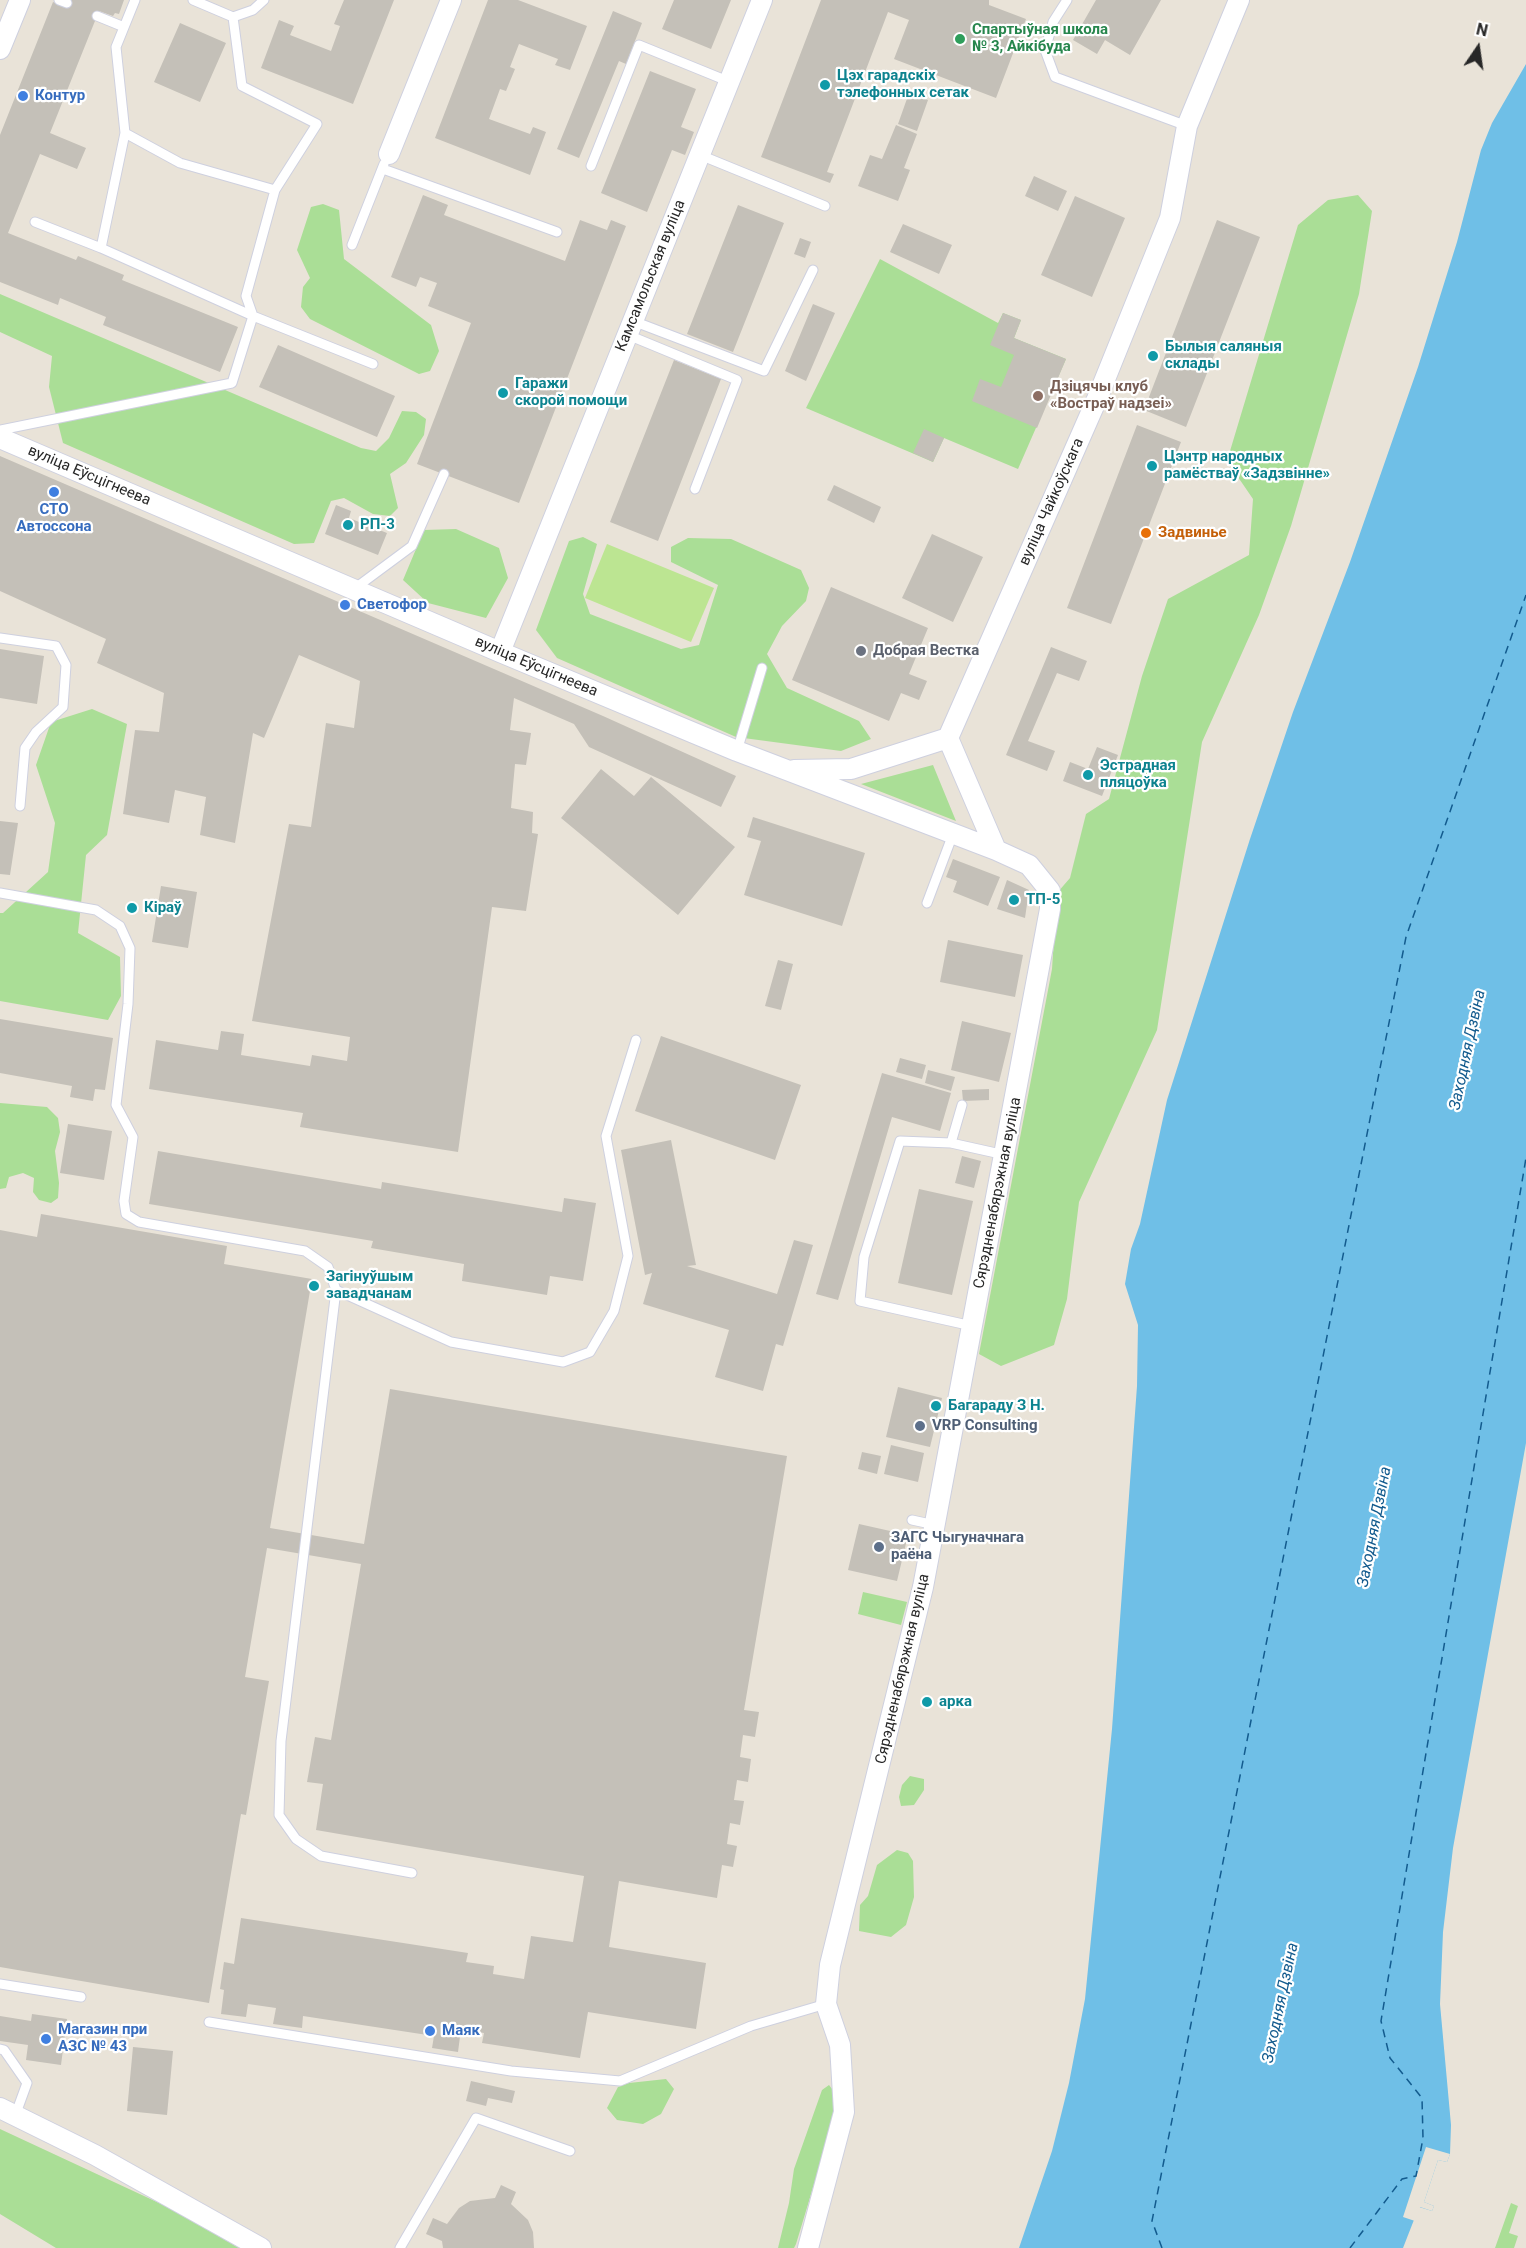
<!DOCTYPE html>
<html>
<head>
<meta charset="utf-8">
<style>
	body { margin:0 }
	#map { position:relative; width:1526px; height:2248px; overflow:hidden; background:#e9e3d8; font-family:Roboto,sans-serif }
	canvas { display:block }
	.north { position:absolute; left:1448px; top:18px; width:60px; height:60px; -webkit-text-stroke:4px #fff; paint-order:stroke; rotate:13deg; font-size:16px; font-weight:700; line-height:24px; text-align:center; color:#272727 }
	.north::after { content:''; display:block; margin:auto; width:21px; height:27px; background:#272727; clip-path:polygon(50% 0,100% 100%,50% 72%,0 100%) }
</style>
</head>
<body>
<div id="map">
<canvas width="1526" height="2248"></canvas>
<div class="north">N</div>
</div>
<script>
const g = document.querySelector('canvas').getContext('2d');
g.lineJoin = 'round';
function paint(path, color) {
  g.fillStyle = color;
  g.fill(path, 'evenodd');
}
function toPath(rows) {
  const path = new Path2D();
  for (const r of rows) {
    path.moveTo(r[0], r[1]);
    for (let i = 2; i < r.length; i += 2) path.lineTo(r[i], r[i + 1]);
  }
  return path;
}
function strokePath(path, color, width, dash) {
  g.strokeStyle = color;
  g.lineWidth = width;
  g.lineCap = dash ? 'butt' : 'round';
  g.setLineDash(dash || []);
  g.stroke(path);
}
function write(font, color, halo, rows, align = 'center') {
  g.font = font + ' Roboto,sans-serif';
  g.lineWidth = 4.5;
  g.setLineDash([]);
  g.textBaseline = 'middle';
  g.strokeStyle = halo;
  g.fillStyle = color;
  for (const [text, x, y, turn = 0] of rows) {
    g.save();
    g.translate(x, y);
    g.rotate((+turn || 0) * Math.PI / 180);
    g.textAlign = isNaN(turn) ? turn : align;
    if (halo) g.strokeText(text, 0, 0);
    g.fillText(text, 0, 0);
    g.restore();
  }
}
const green = toPath([
	[1358,195,1372,211,1359,294,1291,526,1259,615,1202,742,1157,1030,1079,1202,1067,1299,1054,1345,1001,1366,979,1354,1052,969,1057,893,1070,878,1086,814,1109,799,1142,676,1168,599,1249,555,1253,499,1227,461,1298,225,1328,200],
	[323,204,339,210,344,259,431,325,439,351,430,371,419,374,310,319,301,307,303,287,310,278,297,250,311,207],
	[880,259,998,323,1003,313,1021,320,1014,338,1066,359,1018,469,944,438,933,462,806,408],
	[0,294,361,448,376,451,389,438,402,411,416,412,426,419,424,435,406,463,390,474,398,508,390,516,373,514,344,498,331,501,314,543,294,544,63,443,49,387,52,356,0,332],
	[456,529,499,548,508,578,486,618,428,603,403,580,424,530],
	[583,537,597,544,583,594,590,614,681,649,699,645,718,585,671,562,671,547,688,538,731,539,801,570,809,588,806,601,782,626,767,654,787,688,859,721,871,739,841,751,736,737,557,658,536,630,569,541],
	[92,709,127,724,107,835,86,855,78,933,120,957,121,996,108,1020,0,1001,0,913,3,913,48,872,55,823,36,765,51,722],
	[933,765,956,821,861,784],
	[0,1103,47,1107,58,1118,60,1132,55,1151,59,1183,58,1198,51,1203,39,1200,33,1192,34,1178,23,1173,9,1177,6,1188,0,1189],
	[863,1592,907,1602,901,1625,858,1614],
	[910,1776,924,1779,924,1790,914,1805,901,1806,899,1797,902,1785],
	[897,1850,908,1853,913,1861,914,1897,906,1925,891,1937,859,1931,860,1905,868,1896,877,1865],
	[666,2079,674,2089,661,2114,643,2124,617,2120,607,2108,618,2087,629,2083],
	[829,2085,836,2094,831,2128,796,2244,794,2248,778,2248,789,2203,794,2169,822,2090],
	[0,2129,172,2209,239,2248,56,2248,0,2214],
	[1511,2203,1518,2206,1509,2233,1518,2236,1514,2248,1495,2248]
]);
const pitch = toPath([
	[607,544,714,588,691,642,585,598]
]);
const water = toPath([
	[1526,64,1526,1443,1453,1848,1443,1932,1440,2004,1451,2125,1450,2154,1447,2162,1438,2160,1424,2202,1434,2206,1432,2211,1419,2207,1403,2248,1019,2248,1052,2151,1069,2083,1085,1999,1112,1729,1137,1386,1138,1325,1125,1284,1131,1249,1140,1224,1167,1100,1250,839,1293,712,1350,562,1418,367,1457,242,1481,150,1492,123]
]);
const pier = toPath([
	[1426,2147,1450,2154,1447,2162,1438,2160,1424,2202,1434,2206,1432,2211,1420,2207,1415,2221,1403,2217]
]);
const ferry = toPath([
	[1162,2248,1152,2221,1406,937,1526,595],
	[1350,2248,1402,2179,1416,2176,1423,2138,1422,2098,1390,2058,1381,2021,1526,1158]
]);
const building = toPath([
	[68,0,124,0,119,14,115,13,113,16,99,11,50,133,86,148,77,169,40,154,8,233,76,260,78,256,124,275,122,280,238,327,220,372,103,325,106,317,60,298,58,305,0,282,0,135,53,2,65,7],
	[344,0,394,0,353,104,261,68,279,20,294,26,290,35,331,51,340,26,334,24],
	[488,0,518,0,587,26,570,70,555,65,558,59,519,44,510,67,515,69,506,91,500,89,489,119,530,134,533,127,546,132,530,175,435,138],
	[674,0,731,0,711,49,662,29],
	[821,0,989,0,989,5,1026,19,996,98,894,59,909,20,888,12,827,172,834,174,830,183,761,157],
	[1096,0,1161,0,1130,55,1105,40,1097,54,1073,40],
	[613,11,642,23,626,64,619,61,579,158,557,149],
	[180,23,226,43,200,102,154,82],
	[650,71,696,89,681,127,694,132,685,155,672,150,647,212,601,193],
	[909,93,928,100,917,131,898,124],
	[896,125,917,134,904,168,910,170,898,201,858,186,870,155,882,159],
	[1034,176,1067,191,1058,211,1025,196],
	[423,195,448,205,444,215,565,261,580,220,607,230,611,220,626,226,519,503,417,464,471,323,428,306,437,283,420,277,416,287,391,277],
	[1075,196,1125,218,1092,297,1041,275],
	[738,205,784,223,733,352,687,334],
	[1217,220,1260,237,1186,427,1144,410],
	[903,224,952,245,939,274,890,252],
	[800,238,811,242,805,258,794,254],
	[813,304,835,313,806,381,785,371],
	[1003,313,1021,320,1014,338,1066,359,1037,428,972,401,980,379,1001,387,1014,355,990,345],
	[278,345,395,396,377,437,259,387],
	[674,360,721,379,658,541,610,522],
	[1137,425,1181,442,1111,624,1067,608],
	[924,429,944,438,933,462,913,453],
	[0,456,603,716,736,776,721,807,589,747,574,724,514,698,510,730,531,733,526,765,515,764,511,808,533,812,532,833,538,834,526,911,492,907,458,1152,300,1127,303,1113,149,1089,156,1040,218,1050,221,1031,244,1034,241,1055,310,1066,312,1055,347,1061,350,1037,252,1021,289,824,311,827,326,723,354,728,360,681,299,655,264,738,253,733,235,843,200,835,206,797,175,790,169,823,123,814,135,730,159,732,164,693,97,663,106,639,0,591],
	[834,485,881,507,874,523,827,500],
	[336,505,351,511,349,518,387,533,378,555,325,534],
	[932,534,983,557,953,622,902,598],
	[831,587,928,628,909,674,927,681,919,700,901,693,889,721,792,680],
	[1051,647,1087,661,1079,681,1057,673,1028,741,1055,751,1047,771,1006,755],
	[0,649,44,656,37,704,0,698],
	[1097,747,1118,755,1102,796,1063,781,1070,762,1088,769],
	[601,769,634,796,651,777,735,847,678,915,561,818],
	[753,817,865,853,842,926,744,895,761,841,747,837],
	[0,821,18,823,10,875,0,874],
	[953,859,1000,877,988,906,953,892,957,881,946,877],
	[1007,880,1029,890,1025,918,997,909],
	[161,886,197,892,188,948,152,942],
	[948,940,1023,955,1015,997,940,982],
	[778,960,793,964,781,1010,765,1006],
	[0,1019,113,1038,105,1090,95,1089,93,1101,70,1097,72,1086,0,1073],
	[962,1021,1011,1033,999,1082,951,1070],
	[661,1036,801,1085,775,1160,635,1111],
	[900,1058,926,1065,922,1079,896,1072],
	[928,1070,955,1077,951,1091,925,1083],
	[882,1073,951,1093,940,1131,892,1117,838,1300,816,1294],
	[989,1089,989,1100,963,1101,962,1090],
	[68,1124,112,1131,104,1180,60,1173],
	[671,1140,696,1265,687,1266,777,1294,794,1240,813,1245,783,1346,776,1344,763,1391,715,1377,729,1330,643,1304,652,1273,645,1275,621,1150],
	[158,1151,381,1189,382,1182,562,1212,564,1198,596,1203,583,1281,550,1276,547,1295,462,1281,464,1264,371,1248,373,1241,149,1204],
	[962,1156,981,1161,974,1188,955,1183],
	[919,1189,973,1201,952,1295,898,1283],
	[41,1214,227,1246,224,1264,312,1279,270,1528,364,1544,390,1389,787,1456,744,1710,759,1712,755,1737,743,1735,740,1757,751,1759,748,1782,737,1780,734,1800,744,1801,740,1825,730,1823,727,1844,737,1846,733,1867,722,1865,717,1898,619,1881,609,1947,706,1963,696,2029,588,2012,580,2058,482,2043,484,2033,461,2029,458,2052,432,2048,434,2036,303,2016,302,2028,273,2024,276,2008,248,2004,246,2017,221,2014,224,1990,220,1989,224,1962,234,1964,241,1918,468,1953,466,1962,494,1966,493,1974,524,1979,531,1936,573,1942,584,1876,316,1830,323,1784,307,1782,315,1737,331,1740,361,1564,267,1548,245,1677,269,1681,246,1815,241,1814,209,2003,0,1967,0,1230,37,1237],
	[898,1387,942,1398,930,1447,886,1437],
	[891,1445,924,1453,918,1482,884,1474],
	[862,1452,881,1456,877,1474,858,1469],
	[859,1524,908,1535,897,1581,848,1570],
	[32,2014,67,2019,61,2065,26,2060,28,2045,0,2041,0,2016,31,2021],
	[133,2047,173,2051,167,2115,127,2111],
	[471,2081,515,2091,512,2103,488,2098,486,2106,466,2101],
	[501,2185,516,2192,511,2204,528,2220,533,2232,534,2248,443,2248,442,2241,426,2234,433,2218,447,2224,459,2208,470,2201,495,2198]
]);
const lane = toPath([
	[59,0,67,3],
	[193,0,233,17,253,10,264,0],
	[1067,0,1053,22,1045,50,1055,77,1187,126],
	[97,16,124,27],
	[125,133,180,163,275,190],
	[700,155,825,206],
	[591,166,639,45,730,82],
	[383,169,557,232],
	[35,222,101,248,253,316,373,364],
	[352,245,384,164],
	[101,248,125,133,116,47,135,0],
	[633,321,764,371,813,270],
	[628,335,737,380,695,489],
	[0,430,232,383,253,316,246,296,275,190,317,124,242,86,233,17],
	[354,589,412,546,444,474],
	[0,638,56,646,66,665,63,707,36,732,25,748,20,806],
	[737,751,762,668],
	[0,893,96,910,120,926,130,948,128,1004,116,1105,133,1137,124,1201,126,1214,139,1222,305,1251,328,1267,336,1290,281,1741,279,1815,296,1839,321,1856,412,1873],
	[927,903,953,834],
	[951,1143,962,1105],
	[336,1290,451,1342,563,1362,590,1352,614,1311,628,1256,606,1136,636,1040],
	[972,1326,860,1301,864,1257,900,1141,951,1143,1005,1155],
	[912,1520,935,1525],
	[0,1984,81,1997],
	[209,2022,511,2071,620,2081,751,2026,826,2004],
	[0,2049,4,2050,27,2083,15,2116],
	[400,2248,476,2118,570,2151]
]);
const street = toPath([
	[0,49,20,0],
	[389,154,451,0],
	[0,438,500,652,737,751,996,850,1029,865,1050,891,1050,909,923,1587,830,1965,826,2004,840,2045,844,2112,808,2248],
	[500,652,762,0],
	[794,770,851,769,948,738],
	[996,850,948,738,1097,399,1170,218,1187,126,1239,0],
	[0,2108,95,2155,261,2248]
]);
const markers = [
	[960,39,6,"#2e9e5b"],
	[825,85,6,"#0f9aa8"],
	[23,96,6,"#3f7fe0"],
	[1153,356,6,"#0f9aa8"],
	[503,393,6,"#0f9aa8"],
	[1038,396,6,"#8d6e63"],
	[1152,466,6,"#0f9aa8"],
	[54,492,6,"#3f7fe0"],
	[348,525,6,"#0f9aa8"],
	[1146,533,6,"#e8710a"],
	[345,605,6,"#3f7fe0"],
	[861,651,6,"#6b7280"],
	[1088,775,6,"#0f9aa8"],
	[1014,900,6,"#0f9aa8"],
	[132,908,6,"#0f9aa8"],
	[314,1286,6,"#0f9aa8"],
	[936,1406,6,"#0f9aa8"],
	[920,1426,6,"#5c6f8a"],
	[879,1547,6,"#5c6f8a"],
	[927,1702,6,"#0f9aa8"],
	[430,2031,6,"#3f7fe0"],
	[46,2039,6,"#3f7fe0"]
];
const leisureNames = [
	["Спартыўная школа",972,30],
	["№ 3, Айкібуда",972,47]
];
const cultureNames = [
	["Цэх гарадскіх",837,76],
	["тэлефонных сетак",837,93],
	["Былыя саляныя",1165,347],
	["склады",1165,364],
	["Гаражи",515,384],
	["скорой помощи",515,401],
	["Цэнтр народных",1164,457],
	["рамёстваў «Задзвінне»",1164,474],
	["РП-3",360,525],
	["Эстрадная",1100,766],
	["пляцоўка",1100,783],
	["ТП-5",1026,900],
	["Кіраў",144,908],
	["Загінуўшым",326,1277],
	["завадчанам",326,1294],
	["Багараду З Н.",948,1406],
	["арка",939,1702]
];
const shopNames = [
	["Контур",35,96],
	["СТО",54,510,"center"],
	["Автоссона",54,527,"center"],
	["Светофор",357,605],
	["Магазин при",58,2030],
	["АЗС № 43",58,2047],
	["Маяк",442,2031]
];
const streetNames = [
	["Камсамольская вуліца",651,276,-68],
	["вуліца Еўсцігнеева",89,476,23],
	["вуліца Чайкоўскага",1052,502,-66],
	["вуліца Еўсцігнеева",536,667,23],
	["Сярэдненабярэжная вуліца",998,1193,-79],
	["Сярэдненабярэжная вуліца",903,1669,-77]
];
const educationNames = [
	["Дзіцячы клуб",1050,387],
	["«Востраў надзеі»",1050,404]
];
const foodNames = [
	["Задвинье",1158,533]
];
const worshipNames = [
	["Добрая Вестка",873,651]
];
const serviceNames = [
	["VRP Consulting",932,1426],
	["ЗАГС Чыгуначнага",891,1538],
	["раёна",891,1555]
];
const waterNames = [
	["Заходняя Дзвіна",1468,1050,-78],
	["Заходняя Дзвіна",1375,1527,-79],
	["Заходняя Дзвіна",1281,2003,-78]
];
paint(green, '#aade96');
paint(pitch, '#bce592');
paint(water, '#6fbfe7');
paint(pier, '#e9e3d8');
strokePath(ferry, '#135b8e', 1.5, [8, 6]);
paint(building, '#c4c0b8');
strokePath(lane, '#ced0df', 11);
strokePath(street, '#ced0df', 22);
strokePath(lane, '#fff', 9);
strokePath(street, '#fff', 20);
for (const [x, y, r, color] of markers) {
  const dot = new Path2D();
  dot.arc(x, y, r, 0, 2 * Math.PI);
  g.fillStyle = color;
  g.fill(dot);
  strokePath(dot, '#fff', 2);
}
write('bold 15px', '#27864d', '#fff', leisureNames, 'left');
write('bold 15px', '#0d838f', '#fff', cultureNames, 'left');
write('bold 15px', '#366cbe', '#fff', shopNames, 'left');
write('15px', '#272727', '#fff', streetNames);
write('bold 15px', '#785e54', '#fff', educationNames, 'left');
write('bold 15px', '#c56008', '#fff', foodNames, 'left');
write('bold 15px', '#5b616d', '#fff', worshipNames, 'left');
write('bold 15px', '#4e5e75', '#fff', serviceNames, 'left');
write('italic 16px', '#135b8e', '#fff', waterNames);
</script>
</body>
</html>
